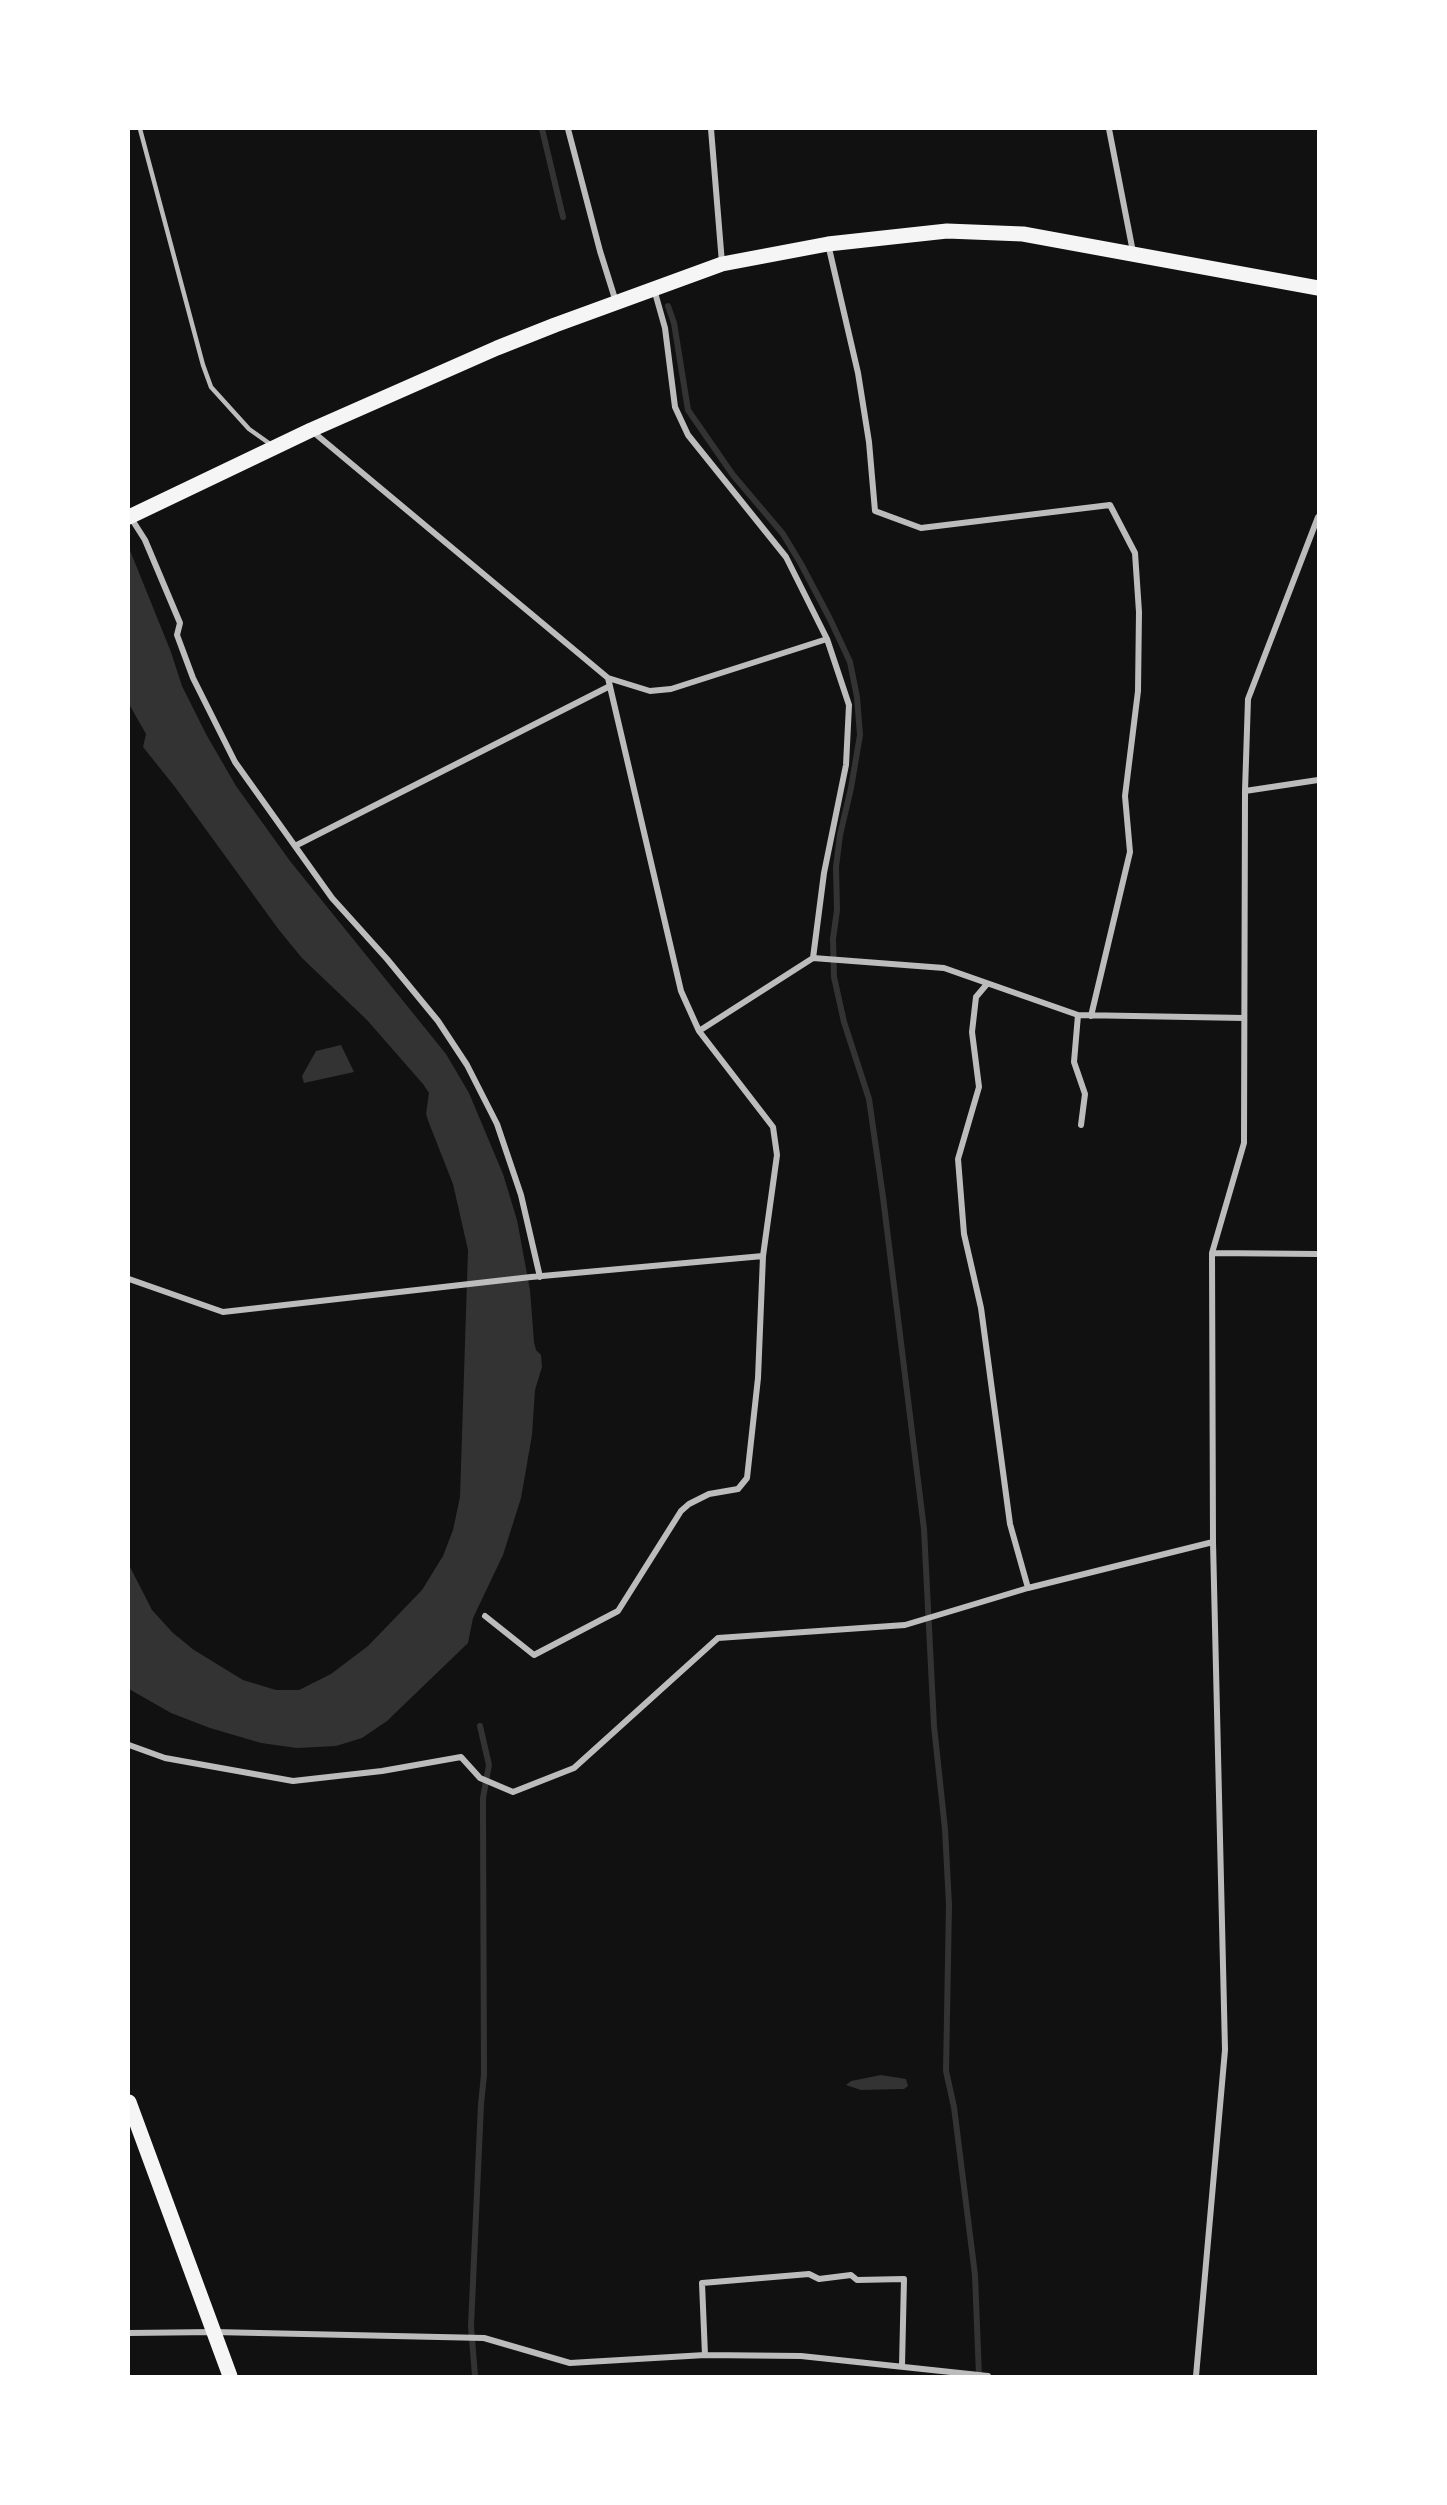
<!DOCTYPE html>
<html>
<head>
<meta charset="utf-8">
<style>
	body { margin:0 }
	#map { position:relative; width:1447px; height:2505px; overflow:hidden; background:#111; font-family:"Nunito Sans",sans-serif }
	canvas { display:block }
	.frame { position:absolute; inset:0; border:130px solid #fff; pointer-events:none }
</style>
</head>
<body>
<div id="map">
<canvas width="1447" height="2505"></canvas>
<div class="frame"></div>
</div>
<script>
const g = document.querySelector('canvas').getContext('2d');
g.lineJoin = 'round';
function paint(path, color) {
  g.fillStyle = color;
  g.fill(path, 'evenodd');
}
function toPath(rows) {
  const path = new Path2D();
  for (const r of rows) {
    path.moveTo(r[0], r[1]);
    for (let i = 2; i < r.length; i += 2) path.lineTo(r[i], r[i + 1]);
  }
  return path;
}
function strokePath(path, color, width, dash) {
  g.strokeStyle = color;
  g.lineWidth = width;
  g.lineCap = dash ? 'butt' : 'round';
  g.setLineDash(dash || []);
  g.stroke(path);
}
const water = toPath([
	[129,548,171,652,182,686,206,734,236,786,290,861,446,1054,469,1093,503,1174,517,1220,530,1290,534,1342,536,1350,541,1355,542,1367,535,1390,532,1435,521,1498,503,1555,473,1618,468,1643,387,1721,362,1738,336,1746,297,1748,261,1743,210,1728,171,1713,129,1689,129,1565,152,1610,173,1633,194,1650,243,1680,276,1690,299,1690,331,1674,368,1646,422,1590,443,1556,453,1530,460,1497,468,1250,453,1184,429,1123,426,1114,429,1093,423,1084,367,1020,302,958,279,930,175,787,143,747,146,734,129,704],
	[341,1045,354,1072,304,1083,302,1076,316,1051],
	[881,2075,906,2079,908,2086,904,2089,861,2090,846,2085,851,2081]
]);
const stream = toPath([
	[542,129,563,217],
	[668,306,674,323,688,410,733,475,783,534,801,564,830,619,850,662,857,697,860,735,851,788,840,835,836,867,837,910,833,939,834,977,844,1022,869,1099,883,1197,924,1529,934,1726,945,1829,949,1905,946,2071,954,2107,975,2275,979,2376],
	[475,2376,471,2326,481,2104,484,2075,483,1817,483,1798,489,1765,480,1726]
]);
const service = toPath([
	[140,129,203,365,211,387,249,429,273,446]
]);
const minor = toPath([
	[568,129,600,251,616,302],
	[711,129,722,263],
	[1109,129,1133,252],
	[828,244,858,373,869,442,875,511,921,528,1110,505,1135,553,1139,612,1138,691,1125,796,1130,852,1091,1016],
	[654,289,665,328,675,407,688,435,786,557,827,639,849,705,846,765,824,873,813,958],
	[312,431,608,678,650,691,671,689,827,639],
	[131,518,145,540,180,623,177,635,193,678,235,762,332,898,387,959,438,1021,467,1065,497,1124,521,1195,540,1277],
	[1245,791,1318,780],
	[295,846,610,686],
	[987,984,976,997,972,1032,979,1087,958,1159,964,1234,981,1308,1010,1524,1028,1588],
	[1078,1015,1074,1062,1085,1094,1081,1125],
	[699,1031,813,958,944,968,1078,1015,1244,1018],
	[1212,1253,1318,1254],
	[129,1279,223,1312,531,1277,763,1256],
	[485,1616,534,1655,618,1611,681,1511,689,1504,709,1494,738,1489,747,1478,758,1378,763,1256,777,1155,773,1127,699,1031,681,991,608,678],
	[129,1745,165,1758,293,1781,382,1771,461,1757,480,1778,513,1792,574,1768,718,1638,905,1625,1028,1588,1213,1542],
	[129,2333,214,2332,484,2338,570,2363,705,2355,801,2356,988,2376],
	[705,2355,702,2283,809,2274,819,2279,851,2275,857,2280,904,2279,902,2366],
	[1196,2376,1225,2050,1213,1542,1212,1253,1244,1143,1245,791,1248,699,1318,517]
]);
const primary = toPath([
	[129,517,311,430,497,348,555,325,722,264,828,244,947,231,1023,234,1318,288],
	[129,2102,230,2376]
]);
paint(water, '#333');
strokePath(stream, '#333', 6);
strokePath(service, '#bcbcbc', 4.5);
strokePath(minor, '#bcbcbc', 6);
strokePath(primary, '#f5f5f5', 15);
</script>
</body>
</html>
